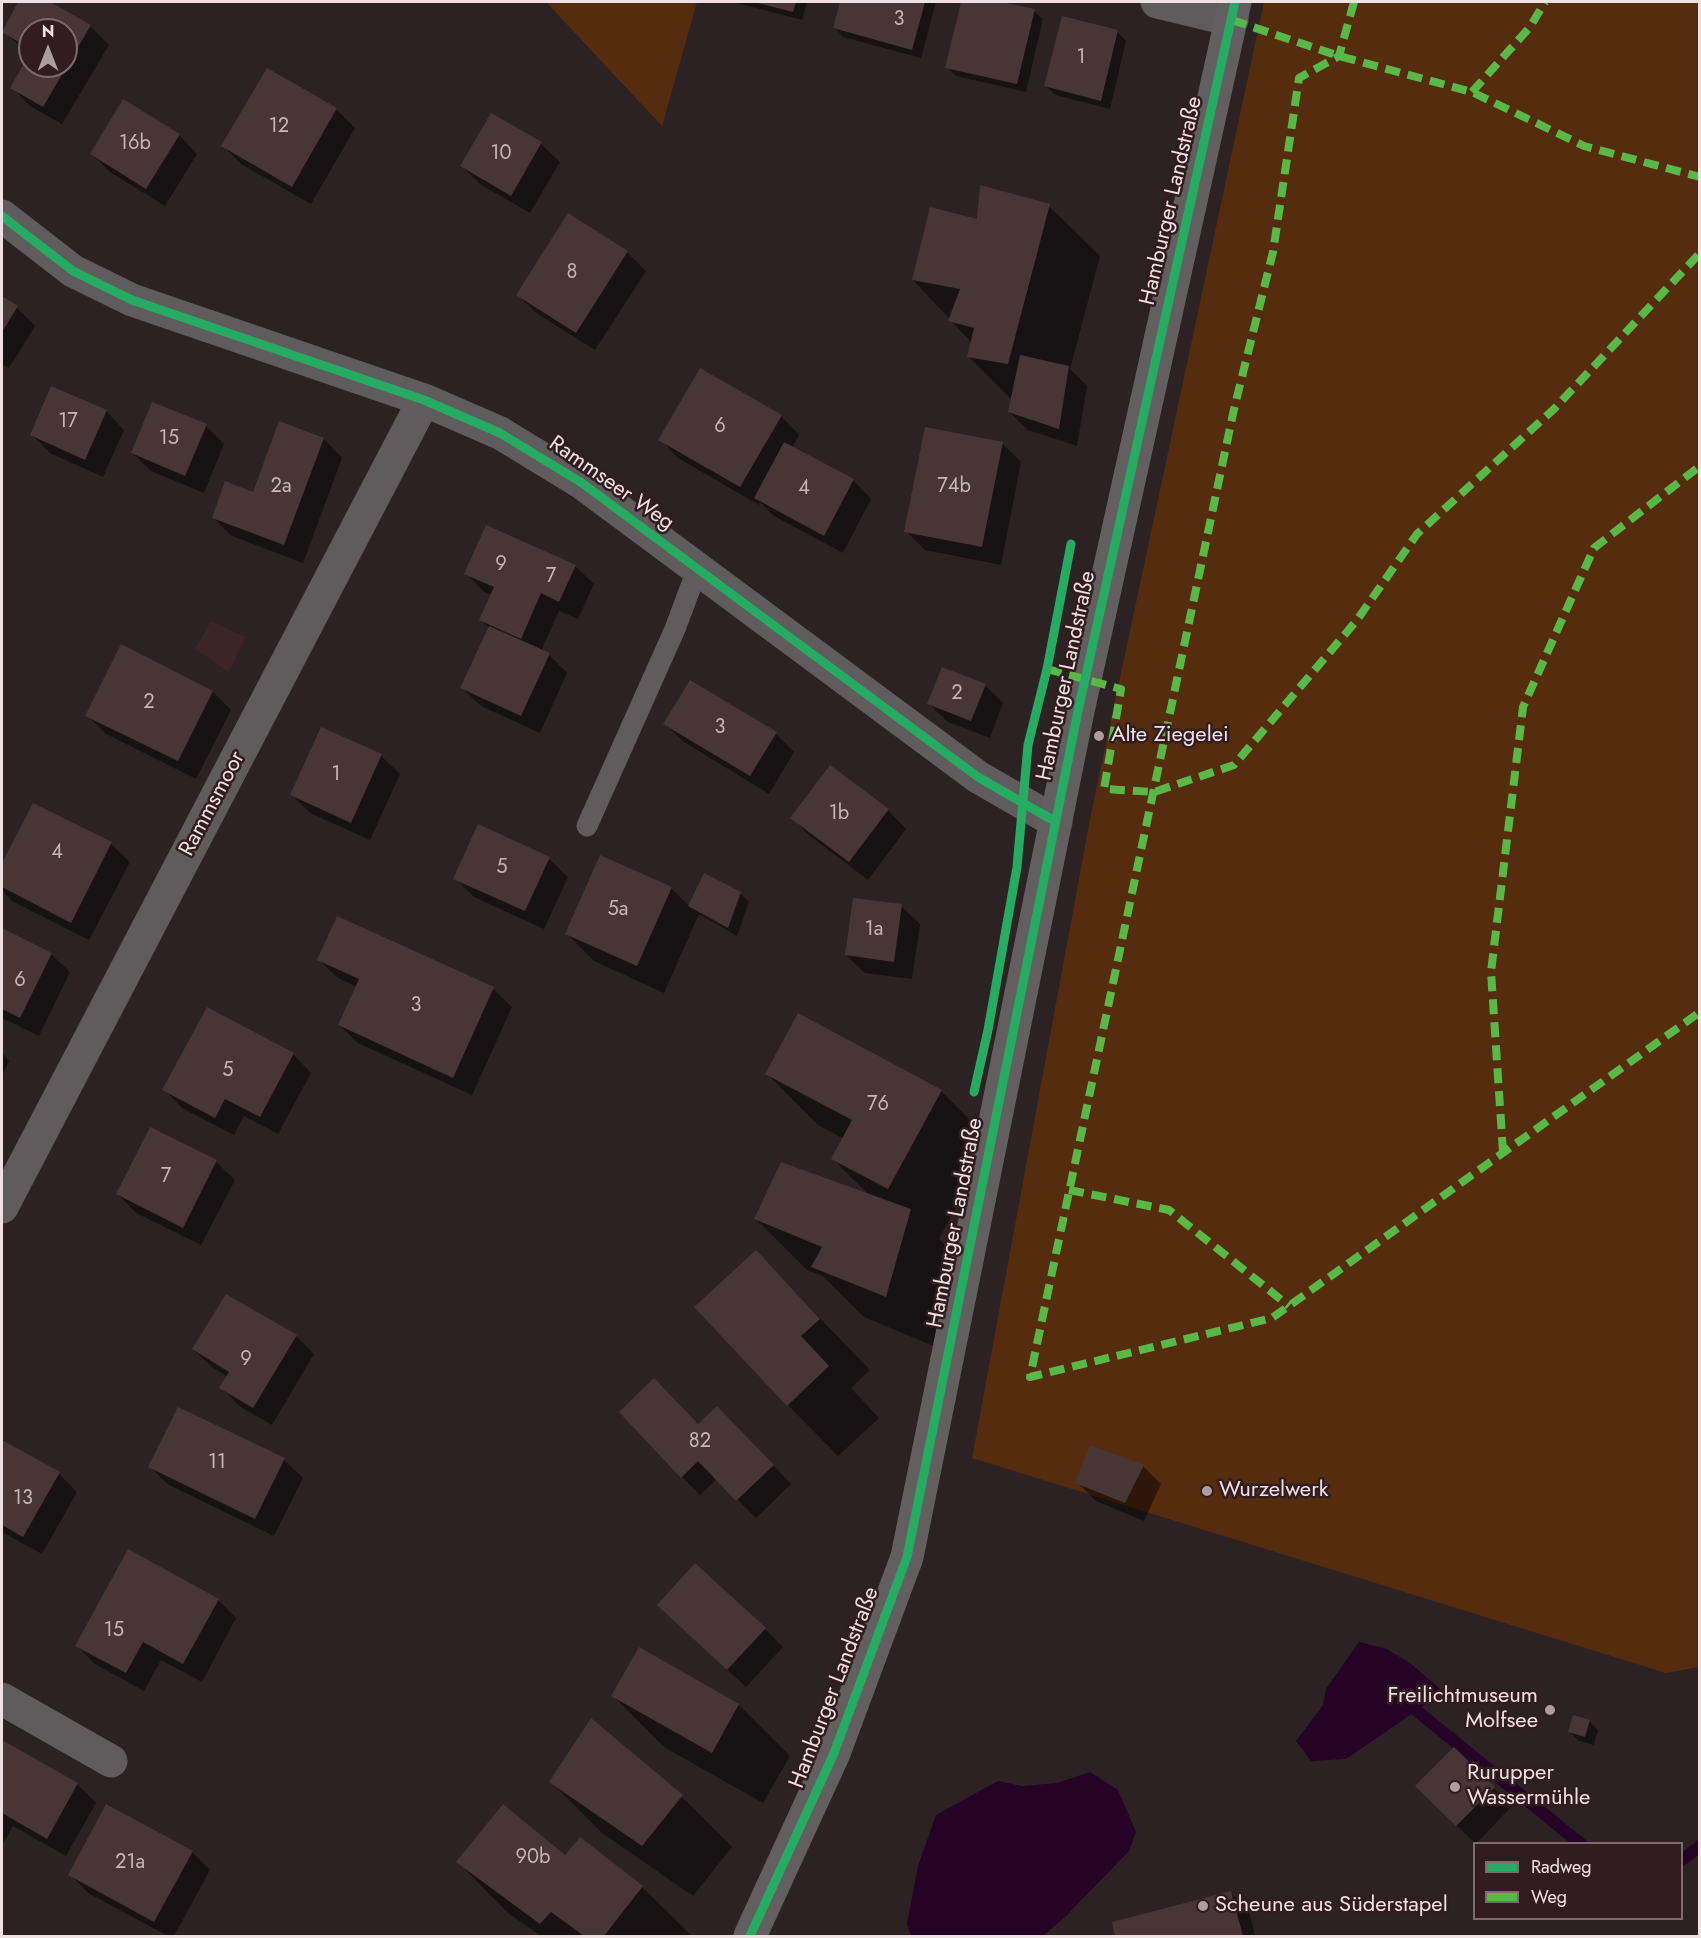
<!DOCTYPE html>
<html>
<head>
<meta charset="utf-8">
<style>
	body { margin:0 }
	#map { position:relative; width:1701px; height:1938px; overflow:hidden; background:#2c2224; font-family:Jost,sans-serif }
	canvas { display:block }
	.frame { position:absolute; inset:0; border:3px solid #efe1e3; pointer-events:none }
	.legend { position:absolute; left:1473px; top:1842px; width:210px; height:78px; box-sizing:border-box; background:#311d20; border:2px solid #7d6b6e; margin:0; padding:8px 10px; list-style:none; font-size:18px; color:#efe1e3 }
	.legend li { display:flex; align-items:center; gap:12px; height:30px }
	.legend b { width:30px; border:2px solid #7d6b6e }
	.north { position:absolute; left:18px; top:18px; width:60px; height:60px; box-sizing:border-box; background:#311d20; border:2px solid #7d6b6e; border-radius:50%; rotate:0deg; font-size:16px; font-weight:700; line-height:24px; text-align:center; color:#efe1e3 }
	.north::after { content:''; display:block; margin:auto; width:21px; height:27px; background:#ab9ea0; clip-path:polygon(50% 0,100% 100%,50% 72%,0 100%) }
</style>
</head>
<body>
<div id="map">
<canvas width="1701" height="1938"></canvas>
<div class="frame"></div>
<ul class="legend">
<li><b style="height:8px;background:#26ab63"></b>Radweg</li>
<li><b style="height:8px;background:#58b947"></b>Weg</li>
</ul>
<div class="north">N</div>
</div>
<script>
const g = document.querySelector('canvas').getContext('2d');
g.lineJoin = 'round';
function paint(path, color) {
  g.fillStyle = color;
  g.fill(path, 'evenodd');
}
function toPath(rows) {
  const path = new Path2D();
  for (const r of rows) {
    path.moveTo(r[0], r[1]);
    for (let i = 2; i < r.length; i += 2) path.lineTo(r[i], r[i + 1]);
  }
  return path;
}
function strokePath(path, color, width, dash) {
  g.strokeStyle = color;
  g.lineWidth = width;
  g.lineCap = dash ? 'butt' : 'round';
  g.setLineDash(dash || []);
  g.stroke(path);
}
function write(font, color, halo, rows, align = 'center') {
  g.font = font + ' Jost,sans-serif';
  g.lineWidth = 5;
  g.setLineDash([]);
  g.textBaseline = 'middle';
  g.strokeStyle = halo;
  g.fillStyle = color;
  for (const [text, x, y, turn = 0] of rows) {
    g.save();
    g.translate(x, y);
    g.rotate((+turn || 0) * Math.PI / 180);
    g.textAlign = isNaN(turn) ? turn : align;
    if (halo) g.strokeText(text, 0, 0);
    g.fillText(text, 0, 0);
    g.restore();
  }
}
const built = toPath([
	[211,621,245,637,229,672,195,649]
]);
const green = toPath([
	[546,2,697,2,662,126],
	[1264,2,1699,2,1699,1667,1666,1673,972,1458,1091,814]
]);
const water = toPath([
	[1359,1642,1387,1649,1411,1664,1438,1687,1441,1694,1346,1759,1311,1761,1296,1741,1323,1705,1326,1689],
	[1090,1772,1118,1790,1136,1832,1129,1851,1066,1916,1043,1936,911,1936,907,1924,918,1866,936,1815,998,1781,1022,1786,1057,1783]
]);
const shadow = toPath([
	[20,2,47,2,90,26,109,45,62,124,30,106,12,87,30,56,30,66,66,66,66,30,30,30,30,55,3,31],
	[733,2,807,2,802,20],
	[842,2,936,2,921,58,843,37,835,28],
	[963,2,994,2,1034,11,1043,19,1026,92,956,76,947,67],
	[1118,32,1126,41,1110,109,1055,95,1046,86],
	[267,70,336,109,355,128,311,204,241,164,223,146],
	[491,115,541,144,560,162,530,213,480,184,462,166],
	[179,135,197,154,165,206,110,172,92,154],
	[1049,206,1100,256,1070,369,1087,386,1077,446,1028,430,1009,412,1012,400,969,357,972,343,913,280],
	[568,215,627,252,646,271,595,350,536,313,518,295],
	[2,298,17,308,35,326,9,368,2,364],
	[106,411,124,430,103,477,50,453,31,434],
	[781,416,799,435,792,448,853,480,871,499,843,553,774,516,760,502,759,505,678,458,660,439],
	[280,423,324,439,342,458,303,563,232,536,213,518,254,494],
	[206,426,224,444,204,493,151,471,132,453],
	[927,429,1003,444,1021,462,1001,565,925,550,906,531],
	[575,566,594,584,578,619,559,611,541,651,549,655,567,673,540,733,481,706,462,688,489,628,481,620,492,595,484,592,466,573],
	[985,685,1003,703,990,738,948,722,929,704],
	[213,692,231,710,196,779,106,734,87,715],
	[665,724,776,734,794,752,769,794,684,742],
	[381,756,400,774,370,840,310,813,292,795],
	[34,805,111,844,130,862,89,940,12,901,2,890,2,867],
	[888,810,906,829,868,880,810,836,792,818],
	[549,859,568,877,544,929,474,897,455,878],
	[671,888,689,906,740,893,749,902,737,936,699,914,664,993,594,961,567,934],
	[901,906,920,924,912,979,865,973,846,955],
	[338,918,493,989,512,1007,472,1095,358,1043,339,1025,357,987,338,978,319,960],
	[2,929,51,954,70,972,39,1036,2,1018],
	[2,1053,9,1061,2,1076],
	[293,1054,311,1073,278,1134,244,1116,234,1135,182,1108,164,1089],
	[767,1074,941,1091,992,1142,939,1239,961,1262,936,1347,864,1317,823,1276,807,1270,756,1219,870,1196,833,1159,844,1139,818,1125],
	[151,1129,216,1162,235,1180,201,1245,136,1213,118,1194],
	[756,1252,870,1370,851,1388,879,1418,838,1456,788,1405],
	[296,1336,314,1354,272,1425,239,1406,221,1387,228,1377,212,1367,193,1349],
	[699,1425,736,1426,791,1484,756,1518,717,1479,700,1495,682,1477],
	[2,1442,59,1474,77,1492,42,1554,2,1532],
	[284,1460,303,1478,274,1536,169,1485,150,1467],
	[1143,1466,1161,1484,1144,1521,1096,1501,1077,1482],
	[218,1600,236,1618,202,1682,161,1660,144,1691,95,1664,77,1646],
	[677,1623,765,1629,783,1647,746,1687],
	[639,1650,739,1705,790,1756,763,1803,664,1747,613,1696],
	[1589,1721,1598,1730,1594,1745,1579,1741,1570,1732],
	[2,1742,77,1784,96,1803,66,1856,13,1826,2,1845],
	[1454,1749,1512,1806,1476,1844,1435,1805],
	[551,1782,682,1797,732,1847,693,1896,602,1833],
	[192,1852,210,1870,174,1936,168,1936,88,1893,70,1874],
	[566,1857,642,1887,692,1936,541,1936,508,1913,458,1862],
	[1230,1892,1249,1911,1255,1936,1117,1936,1113,1923]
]);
const stream = toPath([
	[1417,1711,1581,1844],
	[1682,1860,1700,1846]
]);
const building = toPath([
	[18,2,50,2,91,25,43,107,10,88,30,53,30,66,66,66,66,30,30,30,30,49,2,32],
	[754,2,796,2,793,12],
	[840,2,925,2,912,50,833,28],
	[961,2,1001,2,1035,9,1017,84,945,68],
	[1062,16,1118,30,1101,101,1044,86],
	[267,68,337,108,292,187,221,146],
	[123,99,180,134,146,189,90,154],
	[491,113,542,142,511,196,460,166],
	[980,185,1050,204,1008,364,967,357,974,328,948,321,960,289,912,280,930,207,977,219],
	[568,213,628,251,576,333,516,295],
	[2,296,18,306,2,332],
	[1020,355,1069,366,1059,429,1008,412],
	[700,368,782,415,740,487,658,440],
	[51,386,107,410,85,460,30,435],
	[152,402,207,424,185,476,131,453],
	[279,421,324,438,284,545,212,518,225,481,253,492],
	[925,427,1003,442,982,547,904,532],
	[784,442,854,479,824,536,754,498],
	[486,525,576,565,559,602,541,593,521,639,479,620,494,587,464,574],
	[489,626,550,653,521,716,460,688],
	[121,644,213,691,178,761,85,716],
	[942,667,986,684,971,721,927,704],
	[690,680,777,732,750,776,663,724],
	[321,727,382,754,351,823,290,795],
	[830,765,889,809,849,862,790,818],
	[33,803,112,842,71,923,2,887,2,863],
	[478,824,550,857,525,911,453,879],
	[600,855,672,887,637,966,565,934],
	[704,873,741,892,728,928,688,906],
	[853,898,902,904,894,962,845,955],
	[337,916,494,987,453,1078,338,1025,359,979,317,960],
	[2,928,52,953,20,1018,2,1009],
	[207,1007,294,1053,260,1117,225,1099,215,1118,162,1090],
	[798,1013,942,1090,888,1189,831,1159,852,1120,765,1074],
	[150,1127,217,1160,183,1228,116,1194],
	[781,1162,911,1209,886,1297,811,1267,822,1247,754,1219],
	[756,1250,820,1319,801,1336,829,1366,787,1406,694,1307],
	[226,1294,297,1335,253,1408,219,1388,229,1372,192,1349],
	[654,1378,698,1424,717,1406,774,1465,736,1501,698,1461,681,1478,619,1412],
	[178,1407,285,1458,255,1519,148,1467],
	[2,1440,60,1472,23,1537,2,1525],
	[1090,1445,1144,1465,1125,1503,1075,1483],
	[128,1549,219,1599,183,1664,143,1642,126,1673,75,1646],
	[695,1563,766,1628,727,1670,657,1605],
	[639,1647,739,1704,712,1753,611,1696],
	[1573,1715,1590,1720,1585,1737,1568,1732],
	[591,1718,683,1795,642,1846,549,1782],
	[2,1740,78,1783,47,1839,2,1813],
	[1454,1747,1495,1787,1456,1826,1415,1786],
	[106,1804,193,1851,154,1922,68,1875],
	[503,1804,565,1855,580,1837,643,1886,604,1936,584,1936,551,1912,540,1924,456,1862],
	[1231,1891,1243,1936,1115,1936,1112,1922]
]);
const service = toPath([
	[587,826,675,629,697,570]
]);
const minor = toPath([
	[1157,2,1232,20],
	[2,216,73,271,132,300,424,400,500,433,582,483,978,777,1056,822],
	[2,1207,424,400],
	[2,1699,111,1761]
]);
const secondary = toPath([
	[750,1936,834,1753,907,1557,1078,711,1235,2]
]);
const quiet = toPath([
	[1354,2,1339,56,1299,78,1273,252,1234,409,1030,1377,1272,1318,1700,1012],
	[1232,20,1339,56,1472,92,1584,146,1700,177],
	[1472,92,1530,27,1545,2],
	[1047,669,1121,689,1104,789,1154,792,1234,765,1357,620,1417,534,1554,409,1700,253],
	[1503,1152,1491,972,1523,707,1594,548,1700,466],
	[1069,1190,1169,1210,1289,1306]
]);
const cycleway = toPath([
	[2,216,73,271,132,300,424,400,500,433,582,483,978,777,1056,822],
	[974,1092,988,1030,1017,867,1028,745,1047,669,1071,544],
	[750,1936,834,1753,907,1557,1078,711,1235,2]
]);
const markers = [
	[1099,736,6,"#ab9ea0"],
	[1207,1491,6,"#ab9ea0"],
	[1550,1710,6,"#ab9ea0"],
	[1455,1787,6,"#ab9ea0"],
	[1203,1906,6,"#ab9ea0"]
];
const numberNames = [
	["3",899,20],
	["1",1081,58],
	["12",279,127],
	["16b",135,144],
	["10",501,154],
	["8",572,273],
	["17",68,422],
	["6",720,427],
	["15",169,439],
	["2a",281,487],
	["74b",954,487],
	["4",804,489],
	["9",501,565],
	["7",551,577],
	["2",957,694],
	["2",149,703],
	["3",720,728],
	["1",336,775],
	["1b",839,814],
	["4",57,853],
	["5",502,868],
	["5a",618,910],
	["1a",874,930],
	["6",20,981],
	["3",416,1006],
	["5",228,1071],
	["76",878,1105],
	["7",166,1177],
	["9",246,1360],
	["82",700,1442],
	["11",217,1463],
	["13",23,1499],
	["15",114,1631],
	["90b",533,1858],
	["21a",130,1863]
];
const streetNames = [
	["Hamburger Landstraße",1172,201,-77],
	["Rammseer Weg",611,484,35],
	["Hamburger Landstraße",1067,676,-78],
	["Rammsmoor",213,804,-62],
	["Hamburger Landstraße",956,1223,-79],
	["Hamburger Landstraße",835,1688,-69]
];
const poiNames = [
	["Alte Ziegelei",1111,736],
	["Wurzelwerk",1219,1491],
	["Freilichtmuseum",1538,1697,"right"],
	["Molfsee",1538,1722,"right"],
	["Rurupper",1467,1774],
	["Wassermühle",1467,1799],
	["Scheune aus Süderstapel",1215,1906]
];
paint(built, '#3c2427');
paint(green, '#562c0f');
paint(water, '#240326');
paint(shadow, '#0007');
strokePath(stream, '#240326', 12);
paint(building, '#473635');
strokePath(service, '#605b5d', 21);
strokePath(minor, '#605b5d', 33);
strokePath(secondary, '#635e60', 33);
strokePath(quiet, '#58b947', 8, [15, 8]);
strokePath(cycleway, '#26ab63', 9);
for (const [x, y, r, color] of markers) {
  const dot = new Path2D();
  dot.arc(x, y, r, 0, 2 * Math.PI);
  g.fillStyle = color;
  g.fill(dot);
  strokePath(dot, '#311d20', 2);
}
write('20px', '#c5b6b8', null, numberNames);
write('22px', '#efe1e3', '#311d20', streetNames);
write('22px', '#efe1e3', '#311d20', poiNames, 'left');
</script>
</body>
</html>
